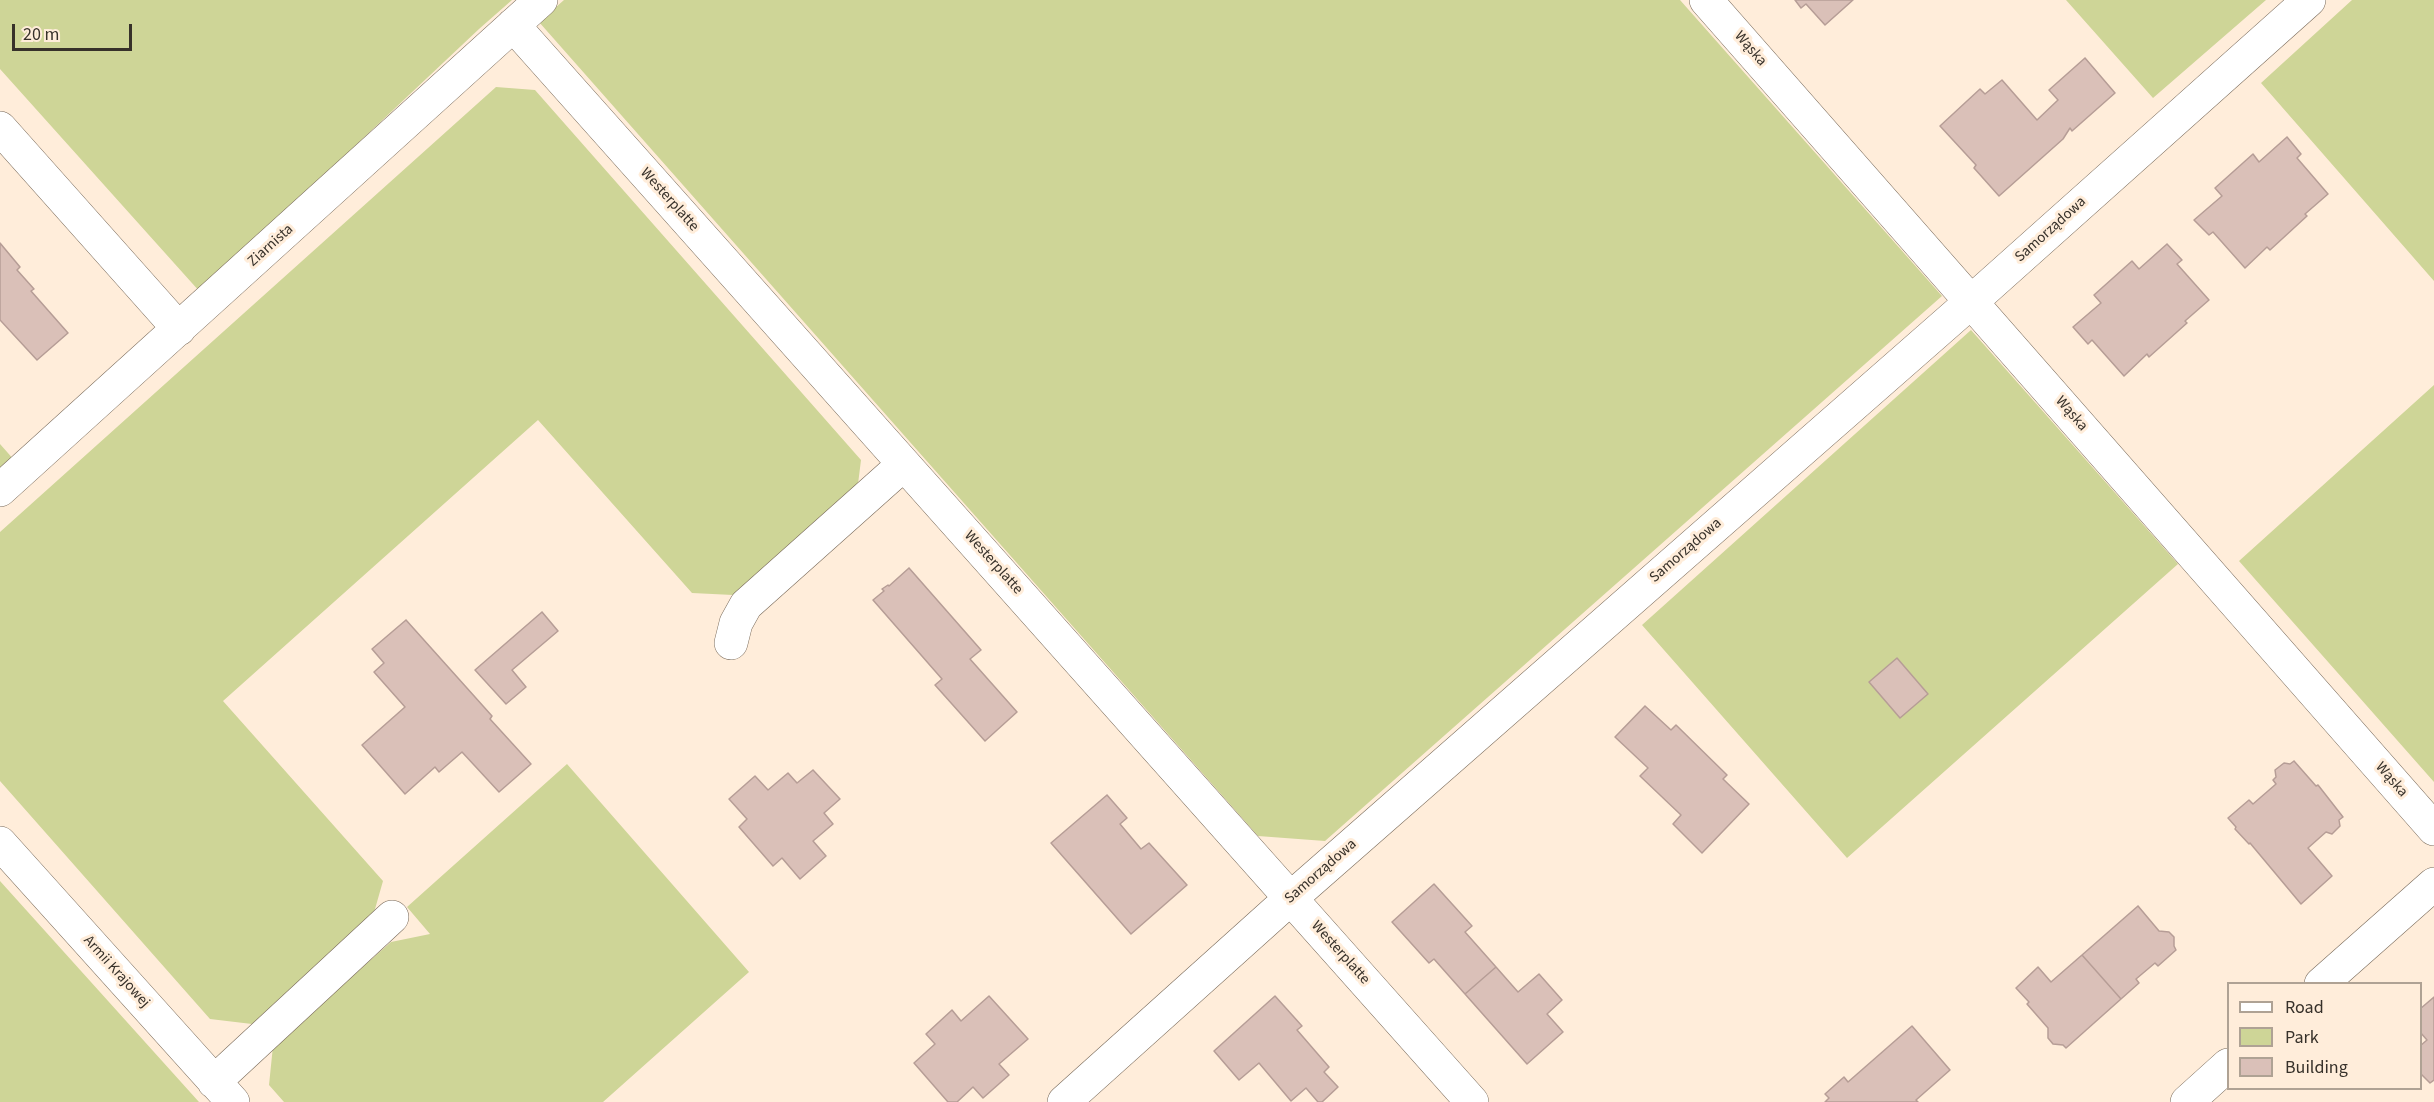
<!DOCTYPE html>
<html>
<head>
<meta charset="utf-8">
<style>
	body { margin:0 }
	#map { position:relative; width:2434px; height:1102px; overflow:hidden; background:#ffedda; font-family:"Source Sans 3",sans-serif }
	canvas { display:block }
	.legend { position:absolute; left:2227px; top:982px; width:195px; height:108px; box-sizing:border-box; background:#ffedda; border:2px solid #afa294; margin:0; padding:8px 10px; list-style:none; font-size:18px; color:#37312a }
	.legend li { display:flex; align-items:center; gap:12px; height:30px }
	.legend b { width:30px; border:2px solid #afa294 }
	.scale { position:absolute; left:12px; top:24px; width:120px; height:27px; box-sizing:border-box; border:3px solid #37312a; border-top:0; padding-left:8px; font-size:18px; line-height:21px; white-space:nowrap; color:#37312a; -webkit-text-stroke:4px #ffedda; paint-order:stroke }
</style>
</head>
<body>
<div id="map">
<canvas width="2434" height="1102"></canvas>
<ul class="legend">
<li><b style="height:8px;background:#fff"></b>Road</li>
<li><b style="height:16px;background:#ced597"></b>Park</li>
<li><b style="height:16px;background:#dac0b8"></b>Building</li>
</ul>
<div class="scale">20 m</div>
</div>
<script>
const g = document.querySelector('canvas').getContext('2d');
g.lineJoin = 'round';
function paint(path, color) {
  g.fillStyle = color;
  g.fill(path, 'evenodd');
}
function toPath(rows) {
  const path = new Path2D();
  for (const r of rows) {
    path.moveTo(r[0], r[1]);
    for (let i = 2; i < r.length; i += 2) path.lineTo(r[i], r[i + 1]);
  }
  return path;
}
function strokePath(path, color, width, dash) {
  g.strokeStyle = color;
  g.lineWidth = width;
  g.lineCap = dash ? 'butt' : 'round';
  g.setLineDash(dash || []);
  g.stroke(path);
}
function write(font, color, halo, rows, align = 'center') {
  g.font = font + ' "Source Sans 3",sans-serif';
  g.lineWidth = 6;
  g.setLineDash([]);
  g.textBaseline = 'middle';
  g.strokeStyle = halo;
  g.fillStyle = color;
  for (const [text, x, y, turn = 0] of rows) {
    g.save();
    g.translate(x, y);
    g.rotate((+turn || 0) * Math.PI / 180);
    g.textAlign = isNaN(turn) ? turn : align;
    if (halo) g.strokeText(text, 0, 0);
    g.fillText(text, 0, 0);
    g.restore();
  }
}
const green = toPath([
	[0,0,512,0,479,29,200,292,0,69],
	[564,0,1680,0,1942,296,1325,841,1258,836,539,22],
	[2066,0,2266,0,2153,98],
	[2352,0,2434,0,2434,281,2261,83],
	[496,87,535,90,861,460,858,484,733,595,692,593,538,420,223,701,383,881,373,916,252,1024,210,1019,0,781,0,532],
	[1971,330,2178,564,1847,858,1642,625],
	[2434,385,2434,782,2239,561],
	[0,444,15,461,0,474],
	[567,764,749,972,603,1102,284,1102,269,1085,273,1046,391,942,430,934,407,907],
	[0,881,199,1102,0,1102]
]);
const building = toPath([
	[1795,0,1853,0,1825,25,1806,4,1801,8,1795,0],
	[2085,58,2115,93,2072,131,2070,128,2063,139,1999,196,1974,168,1976,165,1940,126,1980,89,1985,94,2002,80,2037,120,2058,100,2049,90,2085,58],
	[2287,137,2301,154,2297,158,2328,194,2305,214,2307,216,2270,250,2267,247,2245,268,2213,232,2209,235,2194,220,2222,196,2215,188,2253,154,2259,162,2287,137],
	[0,243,20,267,17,270,34,289,31,291,68,333,37,360,0,320,0,243],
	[2167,244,2182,260,2177,264,2209,300,2185,321,2187,323,2149,357,2147,354,2124,376,2092,340,2088,344,2073,327,2101,303,2094,295,2132,261,2139,269,2167,244],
	[909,568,981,650,970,659,1017,712,985,741,935,685,942,679,873,600,884,591,882,589,888,585,889,586,909,568],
	[542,612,558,631,512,670,526,687,506,704,475,670,542,612],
	[406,620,492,716,490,719,531,764,499,792,462,752,439,772,435,767,405,794,362,745,405,707,374,672,384,663,372,649,406,620],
	[1897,658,1928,694,1900,718,1869,682,1897,658],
	[1645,706,1671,730,1676,725,1727,775,1723,779,1749,804,1702,853,1673,824,1681,815,1640,776,1648,768,1615,737,1645,706],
	[2294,761,2316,786,2318,785,2343,817,2339,820,2340,826,2332,834,2326,832,2308,848,2332,876,2301,904,2250,843,2249,844,2235,829,2236,827,2228,818,2249,800,2253,804,2276,784,2273,780,2276,777,2275,770,2284,763,2290,764,2294,761],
	[813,770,840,799,824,813,833,824,813,841,826,856,800,879,782,858,773,866,739,827,747,819,729,799,755,776,768,790,788,773,797,783,813,770],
	[1107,795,1127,818,1120,824,1141,849,1149,843,1187,885,1131,934,1051,843,1107,795],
	[1434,884,1472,926,1465,932,1496,967,1465,994,1434,959,1429,963,1392,922,1434,884],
	[2138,906,2159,931,2169,932,2174,937,2174,946,2176,950,2158,966,2155,963,2136,979,2139,983,2121,999,2082,955,2138,906],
	[2082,955,2121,999,2066,1048,2063,1045,2053,1044,2048,1038,2048,1028,2027,1004,2029,1002,2016,988,2038,967,2051,982,2082,955],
	[1496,967,1518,992,1539,974,1562,1000,1547,1014,1563,1032,1527,1064,1465,994,1496,967],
	[989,996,1028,1039,999,1064,1009,1075,983,1098,973,1087,957,1102,948,1102,914,1063,935,1044,926,1034,952,1010,961,1021,989,996],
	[1275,996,1302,1026,1297,1030,1329,1067,1324,1072,1338,1087,1322,1102,1318,1102,1306,1088,1291,1101,1259,1063,1239,1080,1214,1051,1275,996],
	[2434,997,2434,1080,2430,1083,2420,1073,2420,1046,2427,1040,2420,1032,2420,1009,2434,997],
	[1912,1026,1950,1070,1916,1100,1918,1102,1825,1102,1829,1098,1825,1094,1844,1077,1848,1082,1912,1026]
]);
const minor = toPath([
	[1706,0,2434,829],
	[513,25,1472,1102],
	[0,128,179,329],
	[0,490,541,0],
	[731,643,736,623,746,605,904,464],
	[0,843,233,1102],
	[2321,984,2434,884],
	[214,1082,392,917],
	[1064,1102,1291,898,1972,301,2309,0],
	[2187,1102,2228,1065]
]);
const streetNames = [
	["Wąska",1750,49,49],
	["Westerplatte",669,200,48],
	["Samorządowa",2051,230,-42],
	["Ziarnista",271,246,-42],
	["Wąska",2071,414,49],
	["Samorządowa",1686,551,-41],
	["Westerplatte",993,563,48],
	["Wąska",2391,780,49],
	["Samorządowa",1321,872,-41],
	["Westerplatte",1340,953,48],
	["Armii Krajowej",116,972,48]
];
paint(green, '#ced597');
paint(building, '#dac0b8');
strokePath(building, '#b69d96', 1.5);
strokePath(minor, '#796a5a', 34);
strokePath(minor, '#fff', 33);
write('15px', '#37312a', '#ffedda', streetNames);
</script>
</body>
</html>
